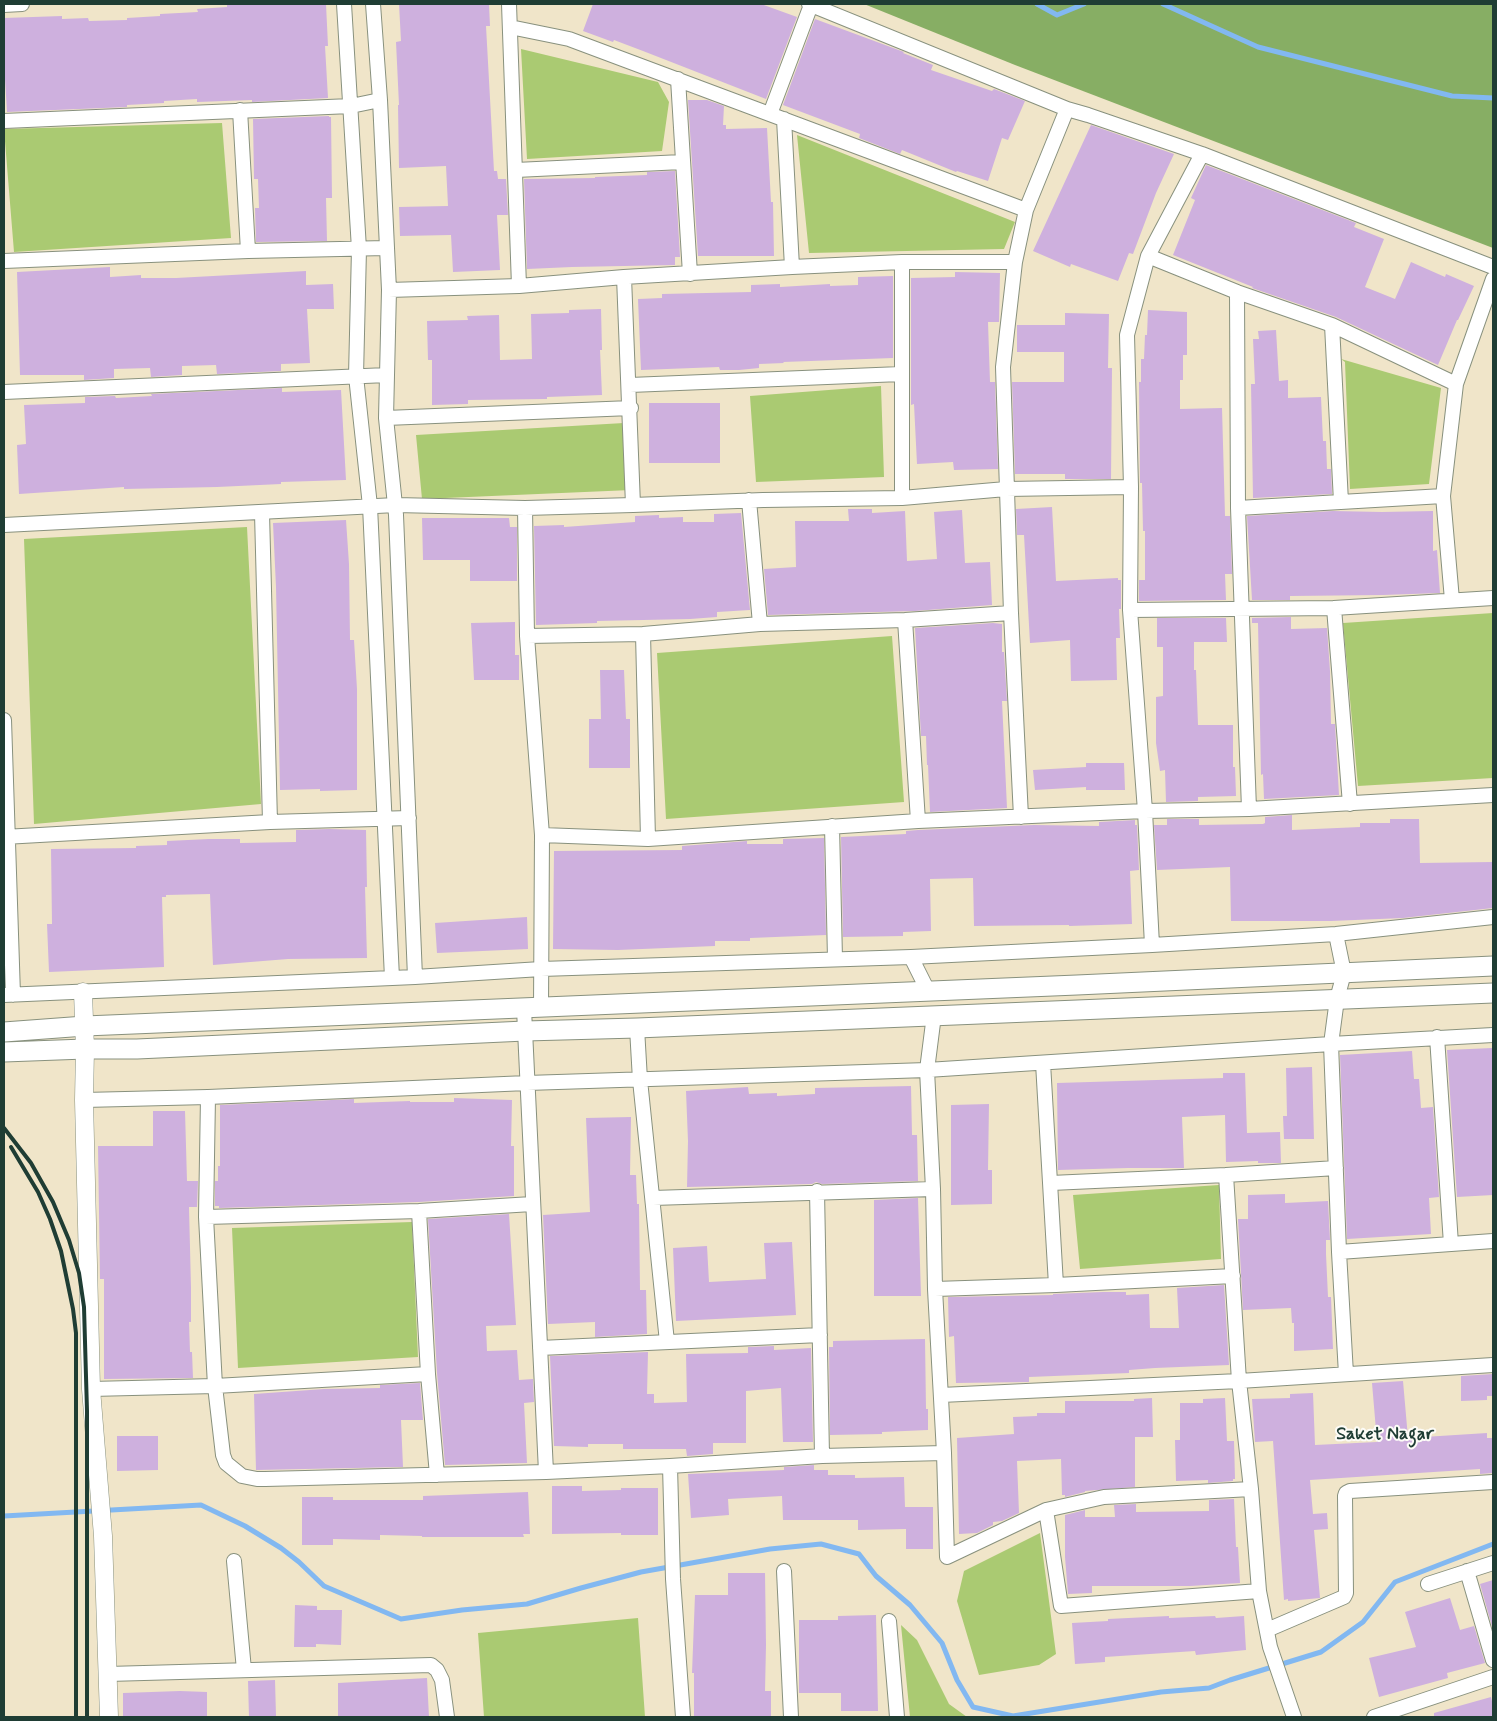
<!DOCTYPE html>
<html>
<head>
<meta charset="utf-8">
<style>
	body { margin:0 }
	#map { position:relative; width:1497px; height:1721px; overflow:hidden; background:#f0e5c9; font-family:Mynerve,sans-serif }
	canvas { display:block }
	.frame { position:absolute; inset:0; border:5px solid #1f3d34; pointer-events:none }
</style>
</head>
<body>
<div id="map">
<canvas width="1497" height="1721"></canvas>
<div class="frame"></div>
</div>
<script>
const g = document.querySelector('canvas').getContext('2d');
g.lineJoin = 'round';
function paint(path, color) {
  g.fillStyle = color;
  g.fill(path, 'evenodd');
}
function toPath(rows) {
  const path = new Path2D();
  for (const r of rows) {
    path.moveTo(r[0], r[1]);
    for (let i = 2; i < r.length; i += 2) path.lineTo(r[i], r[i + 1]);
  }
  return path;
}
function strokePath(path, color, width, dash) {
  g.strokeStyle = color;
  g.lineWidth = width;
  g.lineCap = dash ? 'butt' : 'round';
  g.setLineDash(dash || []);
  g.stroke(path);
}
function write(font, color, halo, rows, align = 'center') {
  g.font = font + ' Mynerve,sans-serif';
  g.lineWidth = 4;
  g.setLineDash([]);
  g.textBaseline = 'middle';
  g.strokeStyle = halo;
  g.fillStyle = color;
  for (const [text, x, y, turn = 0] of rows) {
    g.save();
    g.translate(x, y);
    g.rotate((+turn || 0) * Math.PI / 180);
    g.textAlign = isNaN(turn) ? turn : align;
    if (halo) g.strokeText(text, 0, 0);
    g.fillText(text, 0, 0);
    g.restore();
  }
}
const green = toPath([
	[521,49,658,82,669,102,662,151,527,159],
	[222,123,231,238,14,252,4,129],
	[797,135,1015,222,1004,249,809,253],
	[1341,359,1441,388,1429,484,1350,489,1345,362],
	[881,386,884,477,756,482,750,396],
	[624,423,631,490,422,499,416,435],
	[247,527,261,804,34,824,24,539],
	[1493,613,1493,778,1358,786,1343,623],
	[892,636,904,802,666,819,657,653],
	[1219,1185,1221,1259,1080,1269,1073,1195],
	[412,1222,418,1357,238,1368,232,1228],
	[1040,1533,1056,1654,1039,1665,979,1675,957,1601,964,1571],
	[638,1618,645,1717,484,1717,478,1633],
	[901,1625,917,1640,949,1704,967,1717,910,1717]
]);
const forest = toPath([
	[864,4,1493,4,1493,248,1015,65]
]);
const stream = toPath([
	[1037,4,1057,15,1084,4],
	[1163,4,1258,47,1452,96,1493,98],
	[4,1516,201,1505,245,1526,281,1548,299,1562,324,1586,401,1619,462,1610,527,1604,581,1588,641,1572,770,1549,821,1544,859,1554,876,1576,910,1605,942,1643,957,1680,973,1707,1013,1716,1161,1692,1209,1688,1230,1680,1321,1652,1363,1622,1395,1582,1493,1544]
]);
const building = toPath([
	[227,4,326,4,328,46,325,46,328,98,252,102,252,100,197,102,197,99,164,101,164,103,127,105,127,107,7,112,4,63,4,18,62,16,62,19,88,18,89,21,127,20,127,18,160,16,160,14,198,12,197,9,227,7],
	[399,4,489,4,490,26,486,26,494,171,497,171,498,179,506,179,508,215,497,215,500,270,453,272,451,235,400,236,399,207,448,206,446,166,399,168,398,105,399,105,396,42,401,41],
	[593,4,761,4,797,17,766,99,643,51,614,40,613,42,583,31],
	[815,19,904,52,903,53,933,65,931,70,992,91,994,89,1025,101,1008,140,1002,138,988,181,957,171,956,172,902,150,900,154,859,138,860,134,783,105],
	[688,100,707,100,724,106,723,125,726,125,726,129,767,128,771,202,773,202,774,256,698,256],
	[329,116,329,117,331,117,332,198,326,198,327,241,256,242,255,208,259,208,258,179,254,179,253,119],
	[1091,125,1174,154,1156,193,1133,254,1129,253,1118,281,1071,264,1070,267,1033,251],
	[1206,165,1356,223,1354,227,1384,239,1365,287,1395,299,1411,262,1445,277,1446,274,1474,286,1458,320,1457,320,1438,365,1336,317,1252,288,1253,287,1173,255,1195,200,1191,198],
	[675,171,680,257,675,257,675,265,572,267,527,269,524,179,595,178,595,177,647,175,647,172],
	[110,267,110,277,141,275,141,278,176,278,306,271,306,285,333,284,334,309,307,309,310,363,281,364,281,371,217,374,216,365,182,366,182,375,151,377,150,368,114,369,114,378,84,380,84,375,20,375,17,272],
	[955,272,1000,273,999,322,988,322,990,382,995,382,998,469,954,470,953,462,917,464,914,404,911,405,911,278,955,277],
	[893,276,893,358,783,362,784,363,759,364,759,368,739,370,720,370,719,367,641,370,638,299,662,298,662,294,751,292,751,285,780,284,780,287,830,284,830,286,858,285,858,277],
	[601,309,602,350,600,350,602,395,547,397,547,399,468,400,468,404,432,405,432,360,428,360,427,321,468,320,467,316,499,315,500,360,532,359,531,314,569,313,569,310],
	[1148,310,1187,312,1187,355,1183,355,1183,380,1180,380,1180,409,1222,408,1225,516,1230,516,1232,574,1225,574,1226,600,1139,601,1139,580,1145,580,1145,531,1143,531,1142,483,1140,483,1139,382,1141,382,1141,359,1144,359,1145,335,1147,335],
	[1065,313,1109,314,1108,368,1112,368,1111,479,1065,479,1065,474,1015,474,1012,382,1064,382,1064,352,1017,352,1017,325,1065,325],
	[1276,330,1279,381,1288,380,1288,398,1321,397,1323,441,1326,441,1327,469,1331,469,1332,494,1253,498,1251,384,1255,384,1253,339,1259,339,1258,331],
	[282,388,282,392,341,390,346,480,281,482,281,484,217,487,124,489,124,487,19,494,17,445,26,444,24,405,85,403,85,397,115,396,116,398,152,396,151,394],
	[649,403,720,403,720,463,649,463],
	[1052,507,1056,581,1118,578,1118,580,1121,580,1121,609,1119,609,1120,638,1116,638,1117,680,1071,681,1070,640,1030,643,1024,535,1017,535,1016,509],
	[848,509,872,509,872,513,905,511,907,561,937,559,934,512,962,510,965,563,990,562,992,605,915,611,768,615,764,569,796,567,795,521,849,521],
	[1333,511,1382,512,1433,511,1433,551,1437,550,1440,593,1383,595,1290,596,1290,600,1252,600,1247,516],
	[741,513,750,610,717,612,717,617,690,619,597,621,597,623,536,625,534,526,564,525,564,527,635,522,635,516,659,515,659,518,683,517,683,522,714,522,714,514],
	[422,518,509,518,510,527,517,527,517,581,470,581,470,560,423,560],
	[346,520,349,564,350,640,354,640,357,689,357,790,320,791,320,789,280,790,276,587,273,523],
	[1291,617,1291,629,1327,628,1330,671,1331,724,1335,724,1339,795,1264,799,1263,774,1261,775,1258,623,1252,623,1252,618],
	[1157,618,1226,618,1227,642,1194,642,1194,670,1196,670,1198,725,1233,725,1233,767,1235,767,1236,796,1198,797,1198,801,1166,802,1165,770,1160,771,1156,743,1156,697,1163,696,1163,647,1157,647],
	[515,622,515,655,519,655,519,680,474,680,471,623],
	[993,623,1002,624,1002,652,1004,652,1007,701,1002,701,1007,808,930,812,928,765,927,765,926,736,921,736,915,628],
	[600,670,624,670,626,719,630,719,630,768,589,768,589,719,601,719],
	[1086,763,1124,763,1125,790,1086,790,1086,787,1035,790,1033,770,1086,767],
	[1292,815,1292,830,1360,827,1360,823,1390,823,1390,819,1419,819,1420,863,1493,862,1493,908,1403,918,1331,921,1231,921,1230,867,1157,870,1154,825,1167,825,1167,819,1199,819,1199,825,1263,824,1265,823,1265,817],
	[1135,820,1135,825,1137,825,1139,870,1130,871,1132,924,1069,926,1069,925,974,926,973,878,930,879,931,931,903,932,903,936,843,937,841,837,906,834,906,831,918,830,1034,825,1099,826,1099,822],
	[329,829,366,830,367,887,365,887,367,958,288,959,213,965,210,894,166,895,166,897,162,897,164,967,49,972,47,924,52,924,51,849,136,848,136,846,167,845,167,841,209,839,240,839,240,843,296,842,296,830],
	[824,838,826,935,750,938,750,941,715,941,715,946,618,950,553,949,554,851,682,850,682,846,747,841,747,844,783,844,783,839],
	[527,917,528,949,437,953,435,923],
	[1492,1048,1493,1195,1457,1197,1447,1050],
	[1412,1051,1414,1079,1419,1079,1421,1108,1433,1107,1439,1197,1429,1198,1431,1234,1347,1239,1340,1055],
	[1312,1067,1314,1139,1284,1139,1283,1116,1287,1116,1286,1068],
	[1223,1073,1245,1073,1247,1133,1280,1132,1281,1163,1258,1163,1258,1161,1226,1162,1225,1115,1182,1117,1184,1168,1128,1168,1058,1170,1057,1083,1223,1078],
	[911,1086,912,1135,917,1135,918,1181,822,1184,816,1182,812,1184,687,1187,688,1141,686,1091,748,1087,749,1094,777,1093,777,1096,815,1094,815,1088],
	[454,1098,512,1100,511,1146,514,1146,514,1196,419,1202,219,1208,219,1206,215,1206,215,1181,218,1181,218,1166,220,1166,220,1105,354,1099,354,1103,410,1101,410,1102,454,1102],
	[989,1104,988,1170,992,1170,992,1204,951,1205,951,1105],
	[153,1111,185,1111,187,1181,198,1181,197,1207,189,1207,191,1288,191,1322,189,1322,190,1352,192,1352,193,1378,104,1379,104,1279,100,1279,98,1146,153,1146],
	[631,1117,630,1175,636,1175,637,1204,639,1204,640,1290,646,1290,647,1334,595,1337,595,1322,548,1324,543,1215,590,1212,586,1118],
	[1285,1194,1285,1203,1328,1201,1330,1240,1326,1240,1326,1254,1328,1297,1331,1297,1333,1349,1294,1351,1294,1323,1292,1323,1291,1308,1243,1310,1238,1219,1248,1219,1248,1195],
	[918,1198,921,1296,874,1296,874,1200],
	[509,1214,516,1325,486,1326,487,1351,517,1350,519,1380,533,1379,534,1402,524,1403,527,1463,445,1465,437,1373,428,1219],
	[792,1242,796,1315,676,1321,673,1248,707,1246,709,1282,766,1279,764,1243],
	[1224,1285,1229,1365,1155,1368,1129,1370,1129,1373,1029,1377,1029,1382,956,1383,954,1336,949,1337,948,1297,1053,1295,1053,1294,1103,1292,1126,1292,1126,1295,1149,1294,1150,1328,1179,1328,1177,1288],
	[925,1339,926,1409,928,1409,928,1430,882,1432,882,1434,830,1435,829,1347,833,1347,833,1341],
	[774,1346,774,1350,811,1348,813,1442,783,1442,781,1388,746,1391,746,1443,713,1443,713,1454,687,1456,686,1449,623,1449,623,1444,588,1444,588,1447,554,1446,550,1356,648,1352,647,1394,654,1394,654,1403,687,1402,686,1354,748,1353,748,1347],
	[1493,1374,1493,1396,1487,1396,1487,1400,1461,1401,1461,1376],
	[1403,1381,1408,1438,1487,1433,1487,1438,1493,1438,1493,1473,1480,1474,1480,1469,1310,1480,1313,1514,1327,1513,1328,1529,1314,1530,1320,1598,1288,1601,1288,1599,1284,1600,1273,1441,1255,1442,1252,1399,1290,1398,1290,1394,1313,1393,1315,1445,1377,1442,1372,1383],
	[420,1383,423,1420,401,1420,403,1467,256,1470,254,1394,324,1389,380,1388,380,1385],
	[1152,1398,1153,1437,1135,1437,1135,1487,1085,1491,1085,1492,1065,1497,1065,1495,1062,1495,1061,1459,1017,1461,1019,1513,1002,1521,993,1522,993,1525,977,1533,959,1534,957,1438,1014,1434,1013,1417,1037,1416,1037,1413,1065,1413,1065,1401,1134,1401,1134,1399],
	[1225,1398,1227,1441,1234,1441,1235,1479,1233,1479,1233,1481,1208,1483,1208,1480,1176,1481,1175,1440,1180,1440,1180,1403,1203,1403,1203,1399],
	[117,1436,158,1436,158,1470,117,1471],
	[814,1465,814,1470,828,1470,828,1475,855,1475,855,1478,904,1477,905,1507,933,1507,933,1549,906,1549,906,1529,858,1530,858,1520,783,1520,782,1496,728,1499,729,1515,691,1518,688,1474,784,1470,784,1467],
	[552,1486,582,1486,582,1491,621,1490,621,1488,658,1488,658,1535,621,1535,621,1533,552,1534],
	[528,1492,530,1534,523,1534,524,1537,422,1537,422,1536,380,1535,380,1540,333,1539,333,1545,302,1545,302,1497,333,1497,333,1500,423,1500,423,1496],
	[1234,1499,1236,1547,1238,1547,1240,1583,1190,1586,1092,1586,1092,1593,1068,1594,1065,1557,1065,1515,1085,1510,1085,1517,1115,1517,1114,1505,1136,1504,1136,1512,1209,1511,1209,1500],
	[728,1573,765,1573,766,1645,765,1691,771,1691,771,1717,694,1717,694,1673,692,1673,695,1595,728,1595],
	[1493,1580,1493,1630,1480,1584],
	[1450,1598,1460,1630,1474,1626,1485,1663,1447,1673,1448,1678,1379,1697,1369,1658,1416,1647,1405,1612],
	[295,1605,317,1606,317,1610,342,1610,341,1645,316,1644,316,1647,294,1647],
	[876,1615,878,1711,841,1711,841,1693,799,1693,799,1620,838,1620,838,1616],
	[1169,1616,1169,1618,1215,1616,1216,1618,1244,1616,1246,1650,1196,1655,1195,1651,1105,1657,1105,1662,1075,1664,1072,1623,1108,1621,1108,1619],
	[427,1678,429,1717,338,1717,338,1683],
	[275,1680,276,1716,249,1717,248,1681],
	[180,1691,207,1692,207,1717,123,1717,123,1693],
	[1491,1697,1493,1706,1493,1717,1434,1717,1434,1713]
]);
const minor = toPath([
	[344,4,359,249,356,376,370,506,392,978],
	[373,4,380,100,389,290,386,418,396,515,415,977],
	[509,4,519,286],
	[809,4,1067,109,1088,115,1202,154,1493,267],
	[4,5,22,4],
	[510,27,569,39,1026,210],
	[678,79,690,274],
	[240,110,248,251],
	[770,114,811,5],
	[784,119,792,267],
	[4,121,351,106,380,100],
	[516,170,682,162],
	[1148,256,1237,292,1332,325,1456,384],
	[4,261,248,251,386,248],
	[624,277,633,505],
	[389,290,519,286,624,277,792,267,902,262,1015,262],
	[1237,292,1238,508,1249,809],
	[1332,325,1341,502],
	[630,385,901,374],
	[4,392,387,375],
	[386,418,631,408],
	[902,498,902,262],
	[749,500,760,624],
	[525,508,527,636,542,835,541,1007],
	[1238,508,1443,496],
	[262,513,270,822],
	[4,525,396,505,525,508,633,505,763,500,902,498,1006,489,1131,487],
	[1452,600,1443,496,1456,384,1493,279],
	[1334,608,1350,804],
	[1130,610,1334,608,1493,598],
	[905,620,918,821],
	[643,634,648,839],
	[527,636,643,634,760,624,905,620,1011,613],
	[4,720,13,995],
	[1021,817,1011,613,1003,367,1015,262,1026,210,1067,109],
	[832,826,835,959],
	[542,835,648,839,918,821,1145,811,1249,809,1493,795],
	[4,837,270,822,409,818],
	[1336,934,1344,973,1337,999,1331,1044,1339,1252,1346,1374],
	[1152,945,1145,811,1130,610,1131,487,1127,335,1148,256,1202,154],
	[911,957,928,991],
	[4,995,415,977,541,969,911,957,1152,945,1336,934,1493,917],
	[524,1009,546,1472],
	[934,1015,927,1070,933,1189,935,1289,944,1453,947,1557,1046,1510,1104,1497,1251,1489],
	[637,1028,640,1080,667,1342],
	[1437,1037,1451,1244],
	[1043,1063,1056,1285],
	[208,1097,206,1217,215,1386,223,1455,226,1463,242,1476,257,1479,265,1479,546,1472,670,1466,822,1456,944,1453],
	[84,1100,208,1097,527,1083,927,1070,1331,1044,1493,1035],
	[1226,1175,1239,1381,1251,1489,1259,1591,1270,1647,1294,1717],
	[1051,1183,1226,1175,1336,1168],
	[817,1191,822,1456],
	[653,1198,933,1189],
	[419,1211,428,1374,437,1475],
	[206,1217,419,1211,532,1204],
	[1339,1252,1493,1241],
	[935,1289,1056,1285,1233,1276],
	[540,1348,820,1335],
	[91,1389,215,1386,428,1374],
	[941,1395,1239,1381,1493,1365],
	[670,1466,673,1579,683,1717],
	[1046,1510,1061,1606,1259,1591],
	[234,1561,244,1670],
	[784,1571,791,1717],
	[1467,1571,1493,1660],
	[1428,1584,1493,1563],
	[889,1621,897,1717],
	[1267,1630,1344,1597,1346,1593,1345,1496,1346,1493,1350,1491,1493,1482],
	[108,1674,431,1665,437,1670,442,1680,447,1717],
	[1374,1717,1493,1677]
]);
const tertiary = toPath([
	[83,992,85,1049,84,1100,91,1389,103,1536,109,1717]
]);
const secondary = toPath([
	[4,1032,85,1026,1077,985,1493,966],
	[4,1052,85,1049,137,1049,525,1031,637,1028,1493,993]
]);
const rail = toPath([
	[4,1128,31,1163,53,1202,69,1240,79,1273,84,1307,87,1411,87,1717],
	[11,1147,38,1192,50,1219,61,1251,73,1309,76,1333,76,1717]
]);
const neighbourhoodNames = [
	["Saket Nagar",1385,1435]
];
paint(green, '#aaca72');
paint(forest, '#87ae64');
strokePath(stream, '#82b8f1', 5);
paint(building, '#ceb0de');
strokePath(minor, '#88917e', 16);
strokePath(tertiary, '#88917e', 19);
strokePath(secondary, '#88917e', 21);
strokePath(minor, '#fff', 14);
strokePath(tertiary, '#fff', 18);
strokePath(secondary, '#fff', 19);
strokePath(rail, '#1f3d34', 4);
write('bold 18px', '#1f3d34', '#fdfcf7', neighbourhoodNames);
</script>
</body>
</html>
